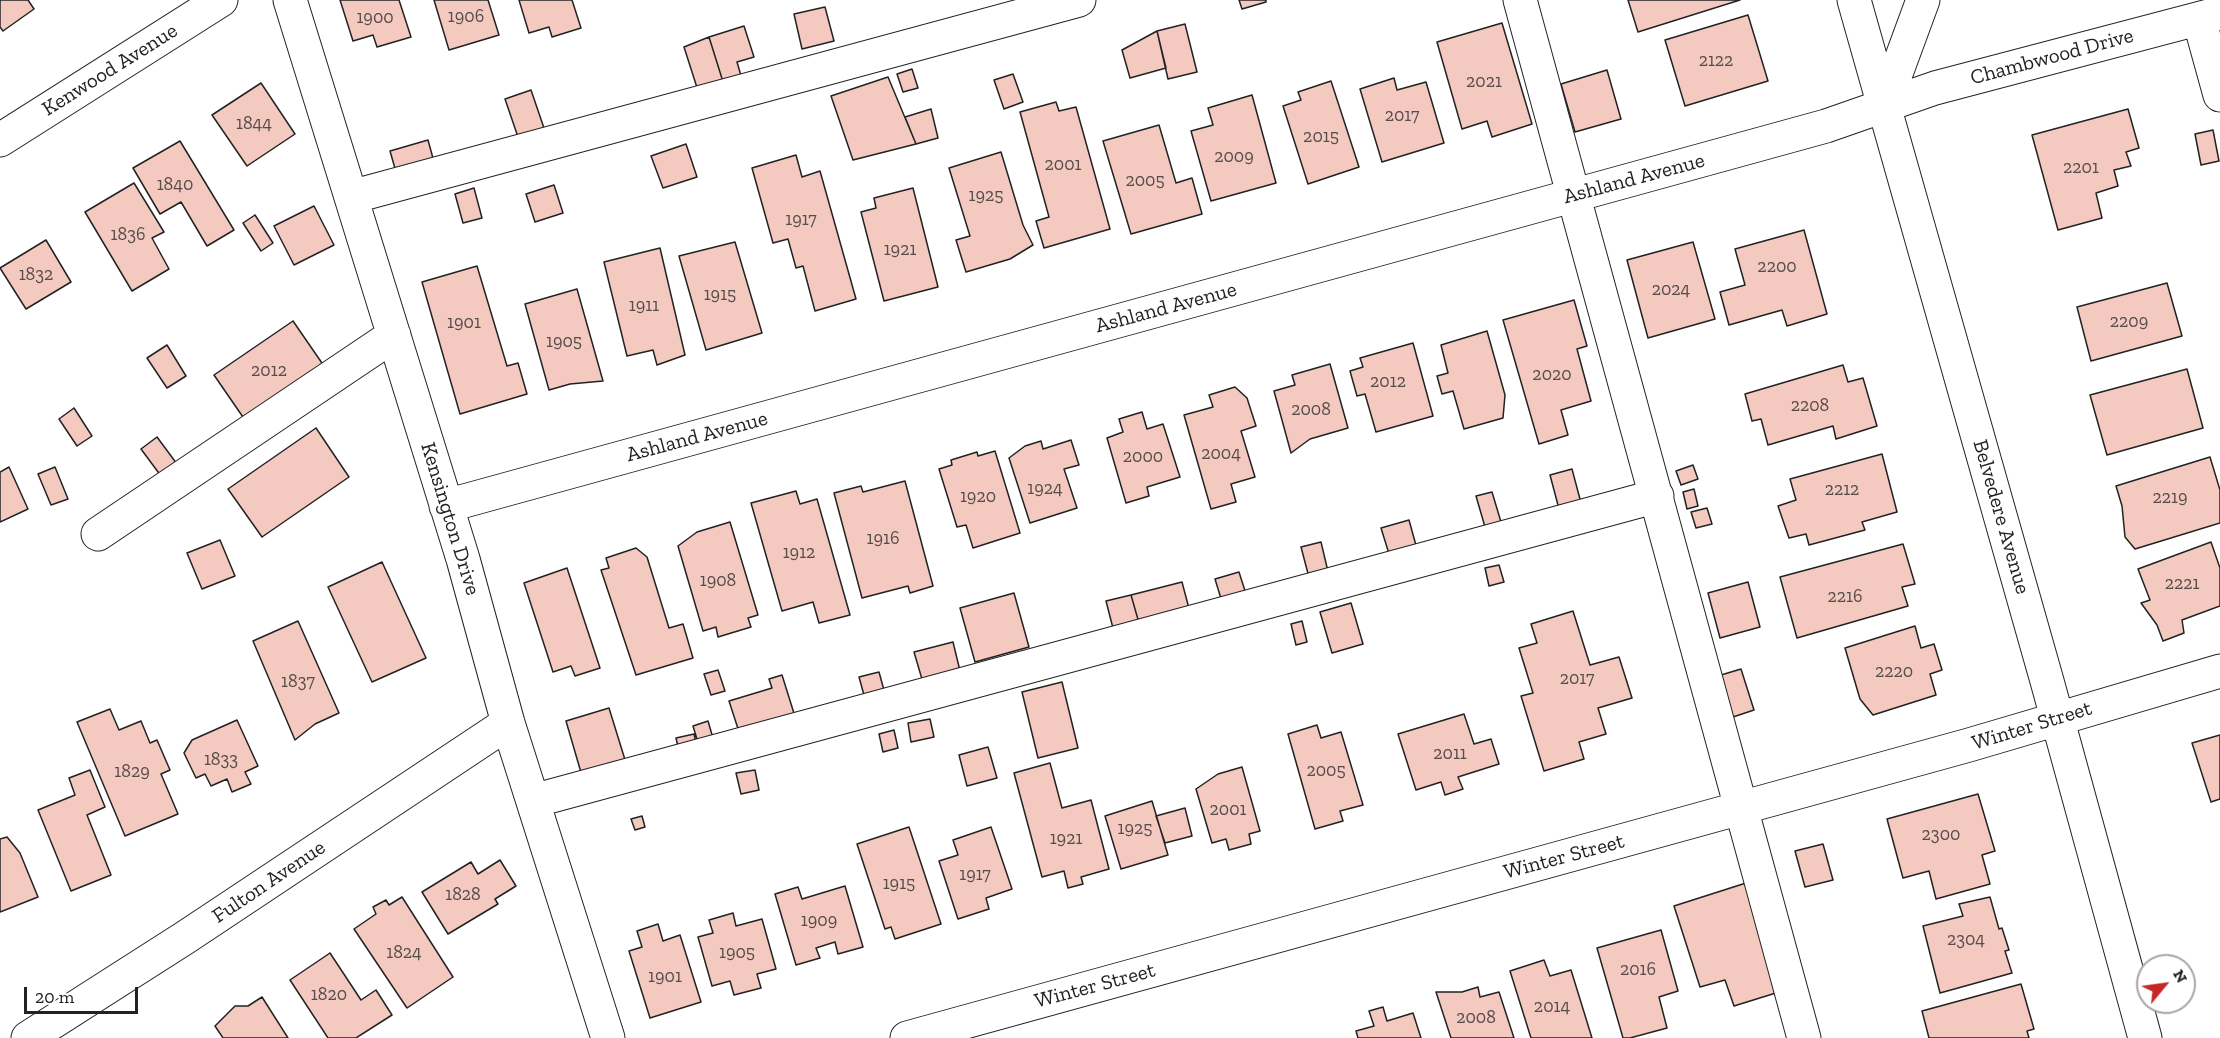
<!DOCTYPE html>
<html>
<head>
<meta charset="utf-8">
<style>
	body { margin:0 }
	#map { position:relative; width:2220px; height:1038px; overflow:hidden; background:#fff; font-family:"Zilla Slab",serif }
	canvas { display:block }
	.north { position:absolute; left:2136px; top:954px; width:60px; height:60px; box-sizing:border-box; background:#fff; border:2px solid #a7a7a7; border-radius:50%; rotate:61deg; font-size:16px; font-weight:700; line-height:24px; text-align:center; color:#222 }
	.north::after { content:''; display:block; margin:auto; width:21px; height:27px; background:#c62828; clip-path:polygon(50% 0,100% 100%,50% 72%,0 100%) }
	.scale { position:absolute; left:24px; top:987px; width:114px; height:27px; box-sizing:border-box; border:3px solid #222; border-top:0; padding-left:8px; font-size:18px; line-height:21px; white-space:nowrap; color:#222; -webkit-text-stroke:4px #fff; paint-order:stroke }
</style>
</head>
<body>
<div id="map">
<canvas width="2220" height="1038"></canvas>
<div class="north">N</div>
<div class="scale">20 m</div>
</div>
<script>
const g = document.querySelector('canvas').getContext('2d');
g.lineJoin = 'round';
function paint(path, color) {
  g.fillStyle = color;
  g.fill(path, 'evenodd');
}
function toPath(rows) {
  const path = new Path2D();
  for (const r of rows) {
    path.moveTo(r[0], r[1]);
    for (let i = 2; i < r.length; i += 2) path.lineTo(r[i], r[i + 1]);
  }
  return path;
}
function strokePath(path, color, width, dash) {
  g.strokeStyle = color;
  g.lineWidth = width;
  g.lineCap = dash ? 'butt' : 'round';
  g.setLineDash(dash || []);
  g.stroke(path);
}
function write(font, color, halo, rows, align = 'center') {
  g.font = font + ' "Zilla Slab",serif';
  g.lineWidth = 4.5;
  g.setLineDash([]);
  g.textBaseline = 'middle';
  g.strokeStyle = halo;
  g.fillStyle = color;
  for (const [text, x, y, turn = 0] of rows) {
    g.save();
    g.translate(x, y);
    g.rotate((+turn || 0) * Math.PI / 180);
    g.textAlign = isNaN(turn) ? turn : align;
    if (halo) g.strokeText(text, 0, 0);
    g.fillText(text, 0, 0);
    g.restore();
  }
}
const building = toPath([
	[0,0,28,0,34,9,3,31,0,27,0,0],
	[340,0,399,0,411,37,377,47,373,35,353,41,340,0],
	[434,0,488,0,499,35,449,50,434,0],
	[519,0,572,0,581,28,552,37,549,27,529,33,519,0],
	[1239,0,1266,0,1266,2,1242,9,1239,0],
	[1628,0,1740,0,1638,32,1628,0],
	[825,7,834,41,802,49,794,14,825,7],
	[1748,15,1768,81,1685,106,1665,40,1748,15],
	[1502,23,1532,124,1492,137,1487,121,1462,129,1437,42,1502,23],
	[1185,24,1197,72,1168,79,1157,31,1185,24],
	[744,26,754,57,737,62,742,79,724,85,709,37,744,26],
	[1157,31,1166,68,1130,78,1122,50,1157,31],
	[709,37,724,85,700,97,684,47,709,37],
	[912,69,918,88,903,92,897,74,912,69],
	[1607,70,1621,119,1575,132,1561,84,1607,70],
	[1013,74,1023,102,1004,109,994,80,1013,74],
	[888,77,916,144,853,160,831,96,888,77],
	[1394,78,1397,90,1426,82,1444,143,1382,162,1360,89,1394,78],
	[1331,81,1359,167,1308,184,1283,106,1301,100,1298,92,1331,81],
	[261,83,295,134,247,166,212,115,261,83],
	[531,90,545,131,519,140,505,99,531,90],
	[1252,95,1276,183,1211,201,1191,131,1213,125,1208,108,1252,95],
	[1056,102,1059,111,1076,107,1110,229,1044,248,1036,221,1049,217,1020,112,1056,102],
	[931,109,938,138,916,144,905,117,931,109],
	[2128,109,2139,148,2126,152,2131,166,2114,170,2118,186,2096,193,2102,218,2058,230,2032,135,2128,109],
	[1159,125,1176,183,1192,178,1202,214,1131,234,1103,141,1159,125],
	[2213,130,2219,161,2201,165,2195,134,2213,130],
	[428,140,434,162,396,172,390,151,428,140],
	[180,141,234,230,207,246,181,202,160,214,133,168,180,141],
	[686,144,697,177,663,188,651,156,686,144],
	[1001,152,1023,225,1033,245,1010,259,966,272,956,240,970,236,949,168,1001,152],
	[796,155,802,177,820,171,856,299,815,311,803,266,796,268,788,239,773,243,752,168,796,155],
	[134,183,164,232,152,238,169,269,132,291,85,212,134,183],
	[554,185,563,213,535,222,526,194,554,185],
	[474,188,482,218,463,223,455,194,474,188],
	[913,188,938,287,884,301,861,212,876,208,874,198,913,188],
	[314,206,334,245,294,265,274,226,314,206],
	[255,215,273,243,261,251,243,223,255,215],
	[1804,230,1827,314,1787,326,1782,310,1729,325,1720,292,1745,285,1735,249,1804,230],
	[46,240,71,282,26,309,0,268,46,240],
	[735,242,762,333,706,350,679,256,735,242],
	[1693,242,1715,319,1648,338,1627,260,1693,242],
	[660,248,685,355,657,365,653,350,627,356,604,262,660,248],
	[477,266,507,366,518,363,527,394,460,414,422,282,477,266],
	[2167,283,2182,336,2091,361,2077,307,2167,283],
	[577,289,603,381,570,384,549,390,525,304,577,289],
	[1574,300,1587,346,1577,349,1591,401,1561,410,1568,435,1539,444,1503,320,1574,300],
	[293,321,324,366,245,420,214,375,293,321],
	[1487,331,1505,395,1503,418,1464,429,1453,391,1442,394,1437,376,1448,373,1441,345,1487,331],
	[1413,343,1433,416,1376,432,1365,394,1357,396,1350,371,1363,367,1360,358,1413,343],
	[167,345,186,376,167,388,147,358,167,345],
	[1330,364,1348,428,1310,439,1291,453,1274,391,1295,385,1292,375,1330,364],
	[1843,365,1848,382,1863,378,1877,426,1836,439,1833,426,1768,445,1761,419,1752,421,1745,394,1843,365],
	[2187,369,2203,428,2107,455,2090,395,2187,369],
	[1235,387,1247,398,1256,426,1241,431,1255,477,1231,484,1236,502,1211,509,1184,415,1213,407,1209,395,1235,387],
	[74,408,92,436,77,446,59,419,74,408],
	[1142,412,1147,429,1163,424,1180,477,1147,487,1149,496,1126,503,1107,438,1123,432,1119,419,1142,412],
	[316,428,349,477,262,537,228,489,316,428],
	[157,437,177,464,161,476,141,449,157,437],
	[1071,440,1079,465,1064,469,1077,508,1030,523,1009,458,1025,446,1041,441,1043,449,1071,440],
	[995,451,1020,533,973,548,966,525,957,527,939,469,952,465,951,460,977,452,978,456,995,451],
	[1882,454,1897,512,1862,522,1865,530,1809,545,1806,534,1789,538,1778,506,1796,500,1790,479,1882,454],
	[2210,457,2220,490,2220,523,2135,549,2125,537,2122,506,2116,486,2210,457],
	[1693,465,1698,479,1681,485,1676,471,1693,465],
	[9,467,28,509,0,522,0,472,9,467],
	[55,467,68,499,51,505,38,474,55,467],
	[1572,469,1581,503,1559,509,1550,475,1572,469],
	[905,481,933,586,910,593,908,586,862,598,834,493,861,486,863,492,905,481],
	[1694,489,1698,506,1687,509,1683,492,1694,489],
	[796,491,800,504,817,499,850,615,819,623,813,602,782,611,751,503,796,491],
	[1492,492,1501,522,1485,527,1476,496,1492,492],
	[1707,508,1712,524,1696,528,1691,512,1707,508],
	[1409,520,1417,549,1390,557,1381,528,1409,520],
	[730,522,758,615,748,618,751,627,718,637,716,627,703,631,678,546,697,532,730,522],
	[220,540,235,576,202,589,187,553,220,540],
	[1321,542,1330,580,1311,585,1301,547,1321,542],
	[2211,542,2220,568,2220,606,2182,620,2184,633,2163,641,2157,625,2141,603,2150,600,2138,569,2211,542],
	[1903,544,1915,584,1902,587,1908,606,1797,638,1780,577,1903,544],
	[636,548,647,557,669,628,683,624,693,658,636,675,601,570,609,568,606,558,636,548],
	[382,562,426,658,372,682,328,587,382,562],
	[1499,565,1504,582,1489,586,1485,568,1499,565],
	[567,568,600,668,575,676,571,666,553,672,524,583,567,568],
	[1239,572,1246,594,1222,602,1215,579,1239,572],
	[1182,582,1191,616,1141,630,1131,595,1182,582],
	[1748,582,1760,627,1720,638,1708,593,1748,582],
	[1014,593,1029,647,975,662,960,608,1014,593],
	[1131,595,1141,630,1115,636,1106,601,1131,595],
	[1351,603,1363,644,1332,653,1320,612,1351,603],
	[1573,611,1590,665,1619,657,1632,698,1598,708,1606,734,1579,742,1584,759,1544,771,1521,696,1533,693,1519,648,1537,643,1531,624,1573,611],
	[298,621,339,713,315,724,295,740,253,641,298,621],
	[1302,621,1307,642,1296,645,1291,624,1302,621],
	[1915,626,1921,648,1934,644,1942,670,1930,674,1936,695,1873,715,1860,699,1845,648,1915,626],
	[953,642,961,675,924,686,914,652,953,642],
	[1741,669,1754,710,1733,717,1721,675,1741,669],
	[718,670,725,691,711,695,704,674,718,670],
	[879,672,887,701,867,706,859,677,879,672],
	[782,675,797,723,742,741,729,701,772,688,769,679,782,675],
	[1062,682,1078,748,1038,758,1022,692,1062,682],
	[609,708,626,763,582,776,566,721,609,708],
	[110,709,119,730,141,721,150,743,157,740,170,770,161,774,178,814,125,836,77,722,110,709],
	[1464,714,1474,744,1491,739,1499,764,1458,777,1463,789,1445,795,1441,782,1416,790,1398,734,1464,714],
	[930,719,934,737,911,742,908,723,930,719],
	[237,720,258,766,245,772,251,784,232,792,227,779,211,786,205,774,196,778,184,753,192,740,237,720],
	[708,721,715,745,700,749,693,726,708,721],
	[1317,725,1321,738,1341,732,1363,805,1340,811,1343,821,1315,829,1288,734,1317,725],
	[894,730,898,748,883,752,879,734,894,730],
	[694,734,697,747,679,751,676,738,694,734],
	[2220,735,2220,799,2211,802,2192,743,2220,735],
	[988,747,997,778,967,786,959,755,988,747],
	[1050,763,1062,808,1091,800,1109,869,1081,877,1083,884,1068,888,1064,871,1042,877,1014,773,1050,763],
	[1242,767,1260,831,1249,834,1251,844,1229,850,1226,839,1212,843,1196,789,1218,774,1242,767],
	[90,770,105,807,87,815,111,875,71,891,38,810,75,795,69,778,90,770],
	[755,770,759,790,741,794,736,773,755,770],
	[1978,794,1995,851,1982,855,1990,884,1936,899,1929,871,1903,878,1887,819,1978,794],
	[1152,801,1168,855,1121,869,1105,816,1152,801],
	[1185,808,1192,836,1165,843,1156,816,1185,808],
	[642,816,645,827,635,830,631,819,642,816],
	[909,827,941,924,895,939,891,927,885,929,857,844,909,827],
	[991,827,1012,889,986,898,989,909,958,919,939,861,958,855,953,840,991,827],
	[7,837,20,853,38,897,0,912,0,839,7,837],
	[1823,844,1833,880,1805,887,1795,851,1823,844],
	[500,860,516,886,495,899,498,904,448,934,422,892,471,862,478,874,500,860],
	[1746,883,1779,992,1734,1006,1725,980,1700,987,1674,906,1746,883],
	[845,886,863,947,838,954,835,942,816,948,820,958,796,965,775,894,798,887,802,899,845,886],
	[402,897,453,977,407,1008,354,929,376,914,373,907,386,900,389,905,402,897],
	[1990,897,1999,929,2002,928,2009,950,2005,951,2012,973,1940,993,1923,926,1963,916,1959,904,1990,897],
	[733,913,736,926,762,919,776,969,757,974,761,988,734,995,730,981,712,986,698,937,713,933,709,920,733,913],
	[658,924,663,941,680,935,701,1002,650,1018,629,951,642,947,637,931,658,924],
	[1661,930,1678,991,1659,997,1667,1028,1630,1038,1623,1038,1597,948,1661,930],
	[330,953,361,1000,376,990,392,1015,356,1038,328,1038,290,980,330,953],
	[1544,960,1550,976,1571,970,1592,1038,1531,1038,1510,971,1544,960],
	[2021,984,2034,1029,2027,1031,2029,1038,1929,1038,1922,1011,2021,984],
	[1478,987,1480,997,1499,992,1514,1038,1451,1038,1436,992,1462,992,1478,987],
	[262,997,288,1038,223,1038,215,1026,235,1006,248,1006,262,997],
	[1383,1007,1387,1021,1413,1013,1421,1038,1358,1038,1356,1031,1374,1026,1369,1011,1383,1007]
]);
const minor = toPath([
	[290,0,463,559,508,723,608,1038],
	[1520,0,1804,1038],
	[1854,0,1884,106],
	[1923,0,1884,106,2047,681,2145,1038],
	[2199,19,2220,95],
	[0,140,221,0],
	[351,197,1079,0],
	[446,506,1826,126,1935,88,2220,13],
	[98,534,394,335],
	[533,801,1657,496],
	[28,1038,186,937,508,723],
	[907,1038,1969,745,2220,671]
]);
const numberNames = [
	["1906",466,17],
	["1900",375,18],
	["2122",1716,61],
	["2021",1484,82],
	["2017",1402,116],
	["1844",254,124],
	["2015",1321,137],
	["2009",1234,157],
	["2001",1063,165],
	["2201",2081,168],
	["2005",1145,181],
	["1840",175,185],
	["1925",986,196],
	["1917",801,220],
	["1836",128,235],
	["1921",900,250],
	["2200",1777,267],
	["1832",36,275],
	["2024",1671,290],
	["1915",720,295],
	["1911",644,306],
	["2209",2129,322],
	["1901",464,323],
	["1905",564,342],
	["2012",269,371],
	["2020",1552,375],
	["2012",1388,382],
	["2208",1810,406],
	["2008",1311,410],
	["2004",1221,454],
	["2000",1143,457],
	["1924",1045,489],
	["2212",1842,490],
	["1920",978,497],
	["2219",2170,498],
	["1916",883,539],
	["1912",799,553],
	["1908",718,581],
	["2221",2182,584],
	["2216",1845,597],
	["2220",1894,672],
	["2017",1577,679],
	["1837",298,682],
	["2011",1450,754],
	["1833",221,760],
	["2005",1326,771],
	["1829",132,772],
	["2001",1228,810],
	["1925",1135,829],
	["2300",1941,835],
	["1921",1066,839],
	["1917",975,875],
	["1915",899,884],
	["1828",463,895],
	["1909",819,921],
	["2304",1966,940],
	["1824",404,953],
	["1905",737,953],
	["2016",1638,970],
	["1901",665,977],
	["1820",329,995],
	["2014",1552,1007],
	["2008",1476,1018]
];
const streetNames = [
	["Chambwood Drive",2052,57,-15],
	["Kenwood Avenue",110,70,-32],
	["Ashland Avenue",1634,179,-15],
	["Ashland Avenue",1166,308,-15],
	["Ashland Avenue",697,437,-15],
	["Belvedere Avenue",2001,517,74],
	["Kensington Drive",450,519,73],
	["Winter Street",2032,726,-17],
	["Winter Street",1564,857,-15],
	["Fulton Avenue",269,882,-34],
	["Winter Street",1095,986,-15]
];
paint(building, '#f3c9c0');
strokePath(building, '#222', 1.5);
strokePath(minor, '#222', 35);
strokePath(minor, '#fff', 33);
write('18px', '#564c4a', null, numberNames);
write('21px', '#222', '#fff', streetNames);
</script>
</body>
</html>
